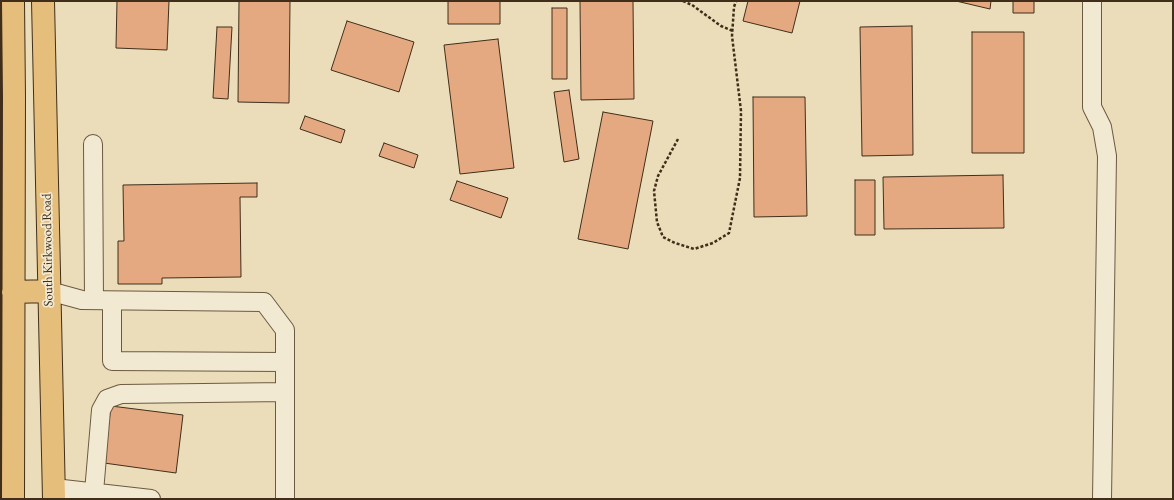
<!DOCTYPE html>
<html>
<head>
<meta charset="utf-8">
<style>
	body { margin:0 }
	#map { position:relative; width:1174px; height:500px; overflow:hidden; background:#ebddb9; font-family:"EB Garamond",serif }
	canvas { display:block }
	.frame { position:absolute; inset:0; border:2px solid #402e1b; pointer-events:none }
</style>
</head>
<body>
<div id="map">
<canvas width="1174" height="500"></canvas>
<div class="frame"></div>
</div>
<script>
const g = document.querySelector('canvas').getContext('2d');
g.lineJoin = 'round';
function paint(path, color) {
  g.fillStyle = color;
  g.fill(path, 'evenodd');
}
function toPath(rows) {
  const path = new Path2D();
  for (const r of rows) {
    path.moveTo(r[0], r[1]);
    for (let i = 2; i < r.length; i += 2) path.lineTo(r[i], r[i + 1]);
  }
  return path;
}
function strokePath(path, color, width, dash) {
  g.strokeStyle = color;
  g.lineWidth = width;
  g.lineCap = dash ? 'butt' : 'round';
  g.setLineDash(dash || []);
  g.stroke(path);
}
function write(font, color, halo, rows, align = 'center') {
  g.font = font + ' "EB Garamond",serif';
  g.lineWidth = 3.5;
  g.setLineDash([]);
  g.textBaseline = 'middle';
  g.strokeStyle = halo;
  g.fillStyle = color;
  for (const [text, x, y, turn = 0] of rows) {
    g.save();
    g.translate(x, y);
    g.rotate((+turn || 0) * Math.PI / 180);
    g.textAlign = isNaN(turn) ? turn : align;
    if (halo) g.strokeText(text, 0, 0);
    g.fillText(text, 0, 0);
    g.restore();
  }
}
const building = toPath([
	[117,1,169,1,167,50,116,48,117,1],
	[239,1,290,1,289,103,238,102,239,1],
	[448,1,500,1,500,24,448,24,448,1],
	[580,1,633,1,634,99,581,100,580,1],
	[748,1,800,1,792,33,743,21,748,1],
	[956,1,991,1,990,9,956,1],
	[1013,1,1034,1,1034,13,1013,13,1013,1],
	[552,8,567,8,567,79,552,79,552,8],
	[347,21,414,42,399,92,331,70,347,21],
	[912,26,913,155,862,156,860,27,912,26],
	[217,27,232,27,228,99,213,98,217,27],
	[972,32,1024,32,1024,153,972,153,972,32],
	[498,39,514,168,460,174,444,45,498,39],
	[569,90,579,159,564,162,554,92,569,90],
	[753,97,805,97,807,216,754,217,753,97],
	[603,112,653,121,628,249,578,239,603,112],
	[305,116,345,130,341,143,300,129,305,116],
	[384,143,418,155,414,168,379,156,384,143],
	[1003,175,1004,228,884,229,883,177,1003,175],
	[855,180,875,180,875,235,855,235,855,180],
	[457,181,508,198,501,218,450,200,457,181],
	[257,183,257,197,240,197,241,277,162,278,162,284,118,284,118,241,124,241,123,185,257,183],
	[111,406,183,415,176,473,104,463,111,406]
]);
const path = toPath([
	[683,1,692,5,721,26,733,31],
	[678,139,658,176,654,191,657,222,663,237,675,243,694,249,713,243,729,233,740,178,741,111,732,36,734,7,736,1]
]);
const minor = toPath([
	[1092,1,1092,107,1102,127,1107,156,1102,499],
	[93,144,94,300],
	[49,291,82,300,264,302,285,330,285,499],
	[112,301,112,361,285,362],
	[54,488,151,499],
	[94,492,101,410,107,399,121,394,285,392]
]);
const major = toPath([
	[43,1,54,499],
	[13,292,49,291],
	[13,499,14,97,13,1]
]);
const streetNames = [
	["South Kirkwood Road",48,250,-91]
];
paint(building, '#e4a981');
strokePath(building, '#402e1b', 1);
strokePath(minor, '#6b5a42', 20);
strokePath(major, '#402e1b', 24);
strokePath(path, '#402e1b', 2.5, [3, 2]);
strokePath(minor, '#f2e9d2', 18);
strokePath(major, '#e6be7c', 22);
write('13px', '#402e1b', '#f2e9d2', streetNames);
</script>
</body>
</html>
